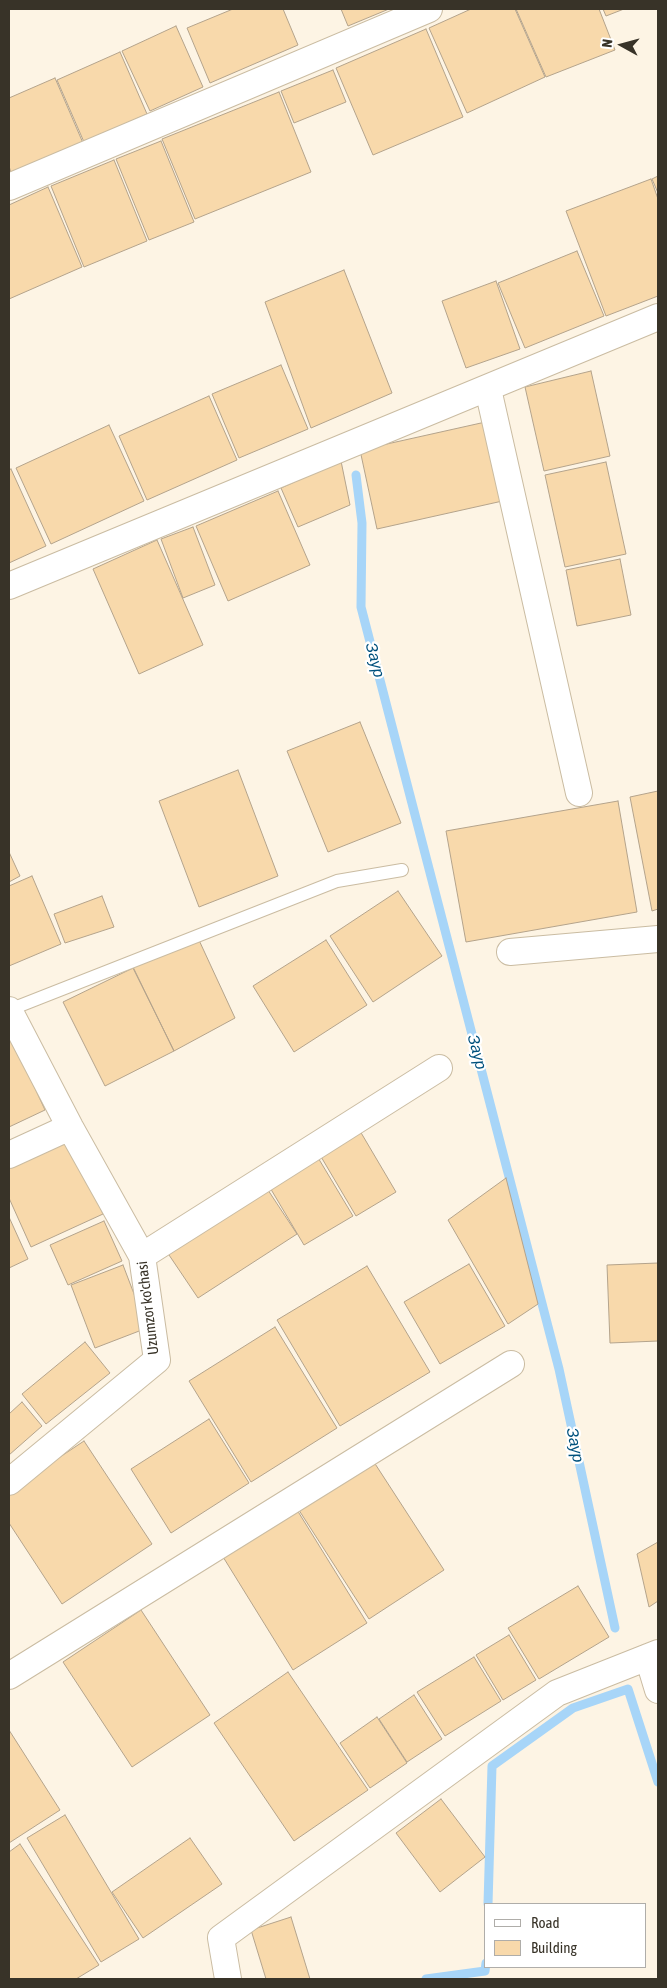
<!DOCTYPE html>
<html>
<head>
<meta charset="utf-8">
<style>
	body { margin:0 }
	#map { position:relative; width:667px; height:1988px; overflow:hidden; background:#fdf4e4; font-family:"Asap Condensed",sans-serif }
	canvas { display:block }
	.frame { position:absolute; inset:0; border:10px solid #383328; pointer-events:none }
	.legend { position:absolute; left:484px; top:1903px; width:162px; height:65px; box-sizing:border-box; background:#fff; border:1px solid #afada9; margin:0; padding:6px 9px; list-style:none; font-size:15px; color:#383328 }
	.legend li { display:flex; align-items:center; gap:10px; height:25px }
	.legend b { width:25px; border:1px solid #afada9 }
	.north { position:absolute; left:597px; top:20px; width:50px; height:50px; -webkit-text-stroke:4px #fff; paint-order:stroke; rotate:277deg; font-size:14px; font-weight:700; line-height:20px; text-align:center; color:#383328 }
	.north::after { content:''; display:block; margin:auto; width:18px; height:22px; background:#383328; clip-path:polygon(50% 0,100% 100%,50% 72%,0 100%) }
</style>
</head>
<body>
<div id="map">
<canvas width="667" height="1988"></canvas>
<div class="frame"></div>
<ul class="legend">
<li><b style="height:6px;background:#fff"></b>Road</li>
<li><b style="height:14px;background:#f8d9ab"></b>Building</li>
</ul>
<div class="north">N</div>
</div>
<script>
const g = document.querySelector('canvas').getContext('2d');
g.lineJoin = 'round';
function toPath(rows) {
  const path = new Path2D();
  for (const r of rows) {
    path.moveTo(r[0], r[1]);
    for (let i = 2; i < r.length; i += 2) path.lineTo(r[i], r[i + 1]);
  }
  return path;
}
function strokePath(path, color, width, dash) {
  g.strokeStyle = color;
  g.lineWidth = width;
  g.lineCap = dash ? 'butt' : 'round';
  g.setLineDash(dash || []);
  g.stroke(path);
}
function paint(path, color) {
  g.fillStyle = color;
  g.fill(path, 'evenodd');
}
function write(font, color, halo, rows, align = 'center') {
  g.font = font + ' "Asap Condensed",sans-serif';
  g.lineWidth = 4.5;
  g.setLineDash([]);
  g.textBaseline = 'middle';
  g.strokeStyle = halo;
  g.fillStyle = color;
  for (const [text, x, y, turn = 0] of rows) {
    g.save();
    g.translate(x, y);
    g.rotate((+turn || 0) * Math.PI / 180);
    g.textAlign = isNaN(turn) ? turn : align;
    if (halo) g.strokeText(text, 0, 0);
    g.fillText(text, 0, 0);
    g.restore();
  }
}
const stream = toPath([
	[356,475,362,523,361,607,559,1369,615,1628],
	[488,1904,492,1766,573,1708,628,1689,658,1782],
	[426,1979,485,1971,486,1963]
]);
const building = toPath([
	[233,9,283,9,298,45,210,83,187,28,233,9],
	[341,9,389,9,348,26,341,9],
	[471,9,515,9,545,77,467,113,429,28,471,9],
	[516,9,599,9,615,50,546,77,516,9],
	[603,9,624,9,606,16,603,9],
	[176,26,203,87,150,111,122,51,176,26],
	[426,29,463,117,373,155,336,68,426,29],
	[120,52,147,114,84,142,57,80,120,52],
	[333,70,346,102,294,123,281,91,333,70],
	[55,78,83,143,11,173,9,166,9,98,55,78],
	[279,92,311,172,195,219,162,139,279,92],
	[161,141,194,222,149,240,116,159,161,141],
	[114,160,147,241,84,267,51,186,114,160],
	[658,176,658,193,652,179,658,176],
	[651,179,658,199,658,296,606,316,566,211,651,179],
	[48,187,82,267,9,299,9,205,48,187],
	[577,251,604,316,525,348,498,283,577,251],
	[344,270,392,393,311,428,265,302,344,270],
	[496,281,520,349,466,368,442,301,496,281],
	[281,365,308,429,239,458,212,394,281,365],
	[591,371,610,456,544,471,525,387,591,371],
	[209,396,237,460,147,500,119,436,209,396],
	[490,421,507,500,377,529,360,450,490,421],
	[109,425,144,501,51,544,16,468,109,425],
	[341,461,350,505,298,527,281,488,341,461],
	[606,462,626,554,565,567,545,475,606,462],
	[11,469,46,546,9,563,9,470,11,469],
	[278,491,310,565,228,601,196,526,278,491],
	[193,527,215,585,183,598,161,539,193,527],
	[157,540,203,645,139,674,93,569,157,540],
	[620,559,631,615,577,626,566,570,620,559],
	[360,722,401,823,328,852,287,751,360,722],
	[238,770,278,876,199,907,159,801,238,770],
	[658,791,658,909,652,911,630,797,658,791],
	[618,801,637,912,466,942,446,831,618,801],
	[9,852,20,876,9,882,9,852],
	[32,876,61,944,9,966,9,886,32,876],
	[398,891,442,956,373,1002,330,936,398,891],
	[102,896,114,927,65,943,54,914,102,896],
	[198,938,235,1018,174,1051,133,967,198,938],
	[326,940,367,1005,294,1052,253,986,326,940],
	[133,968,174,1051,105,1086,63,1002,133,968],
	[9,1032,45,1110,9,1127,9,1032],
	[360,1131,396,1192,356,1216,320,1155,360,1131],
	[68,1136,103,1214,31,1247,9,1198,9,1164,68,1136],
	[317,1156,353,1216,304,1245,269,1186,317,1156],
	[506,1178,538,1304,508,1324,448,1220,506,1178],
	[266,1187,297,1234,198,1298,167,1252,266,1187],
	[9,1217,28,1259,9,1268,9,1217],
	[104,1221,122,1261,68,1285,50,1245,104,1221],
	[658,1263,658,1341,610,1343,607,1265,658,1263],
	[469,1264,505,1326,440,1364,404,1302,469,1264],
	[123,1265,147,1328,95,1348,71,1285,123,1265],
	[367,1266,430,1372,340,1426,277,1320,367,1266],
	[275,1327,337,1428,251,1482,189,1381,275,1327],
	[85,1342,110,1373,46,1424,22,1394,85,1342],
	[22,1402,42,1426,9,1455,9,1414,22,1402],
	[209,1419,249,1483,171,1533,131,1469,209,1419],
	[84,1441,152,1544,62,1604,9,1523,9,1491,84,1441],
	[370,1456,444,1570,369,1619,295,1504,370,1456],
	[294,1505,367,1623,293,1670,220,1552,294,1505],
	[658,1542,658,1601,649,1607,637,1554,658,1542],
	[578,1586,609,1637,539,1679,508,1628,578,1586],
	[141,1610,210,1715,132,1767,63,1662,141,1610],
	[509,1635,536,1680,503,1700,476,1655,509,1635],
	[474,1657,501,1701,445,1736,417,1692,474,1657],
	[288,1672,368,1790,294,1841,214,1723,288,1672],
	[414,1695,442,1739,407,1762,379,1719,414,1695],
	[377,1717,407,1763,370,1788,340,1743,377,1717],
	[9,1730,60,1810,9,1843,9,1730],
	[441,1799,485,1857,440,1892,396,1833,441,1799],
	[65,1815,139,1939,101,1962,27,1838,65,1815],
	[190,1838,222,1884,143,1938,112,1892,190,1838],
	[20,1844,99,1965,76,1979,9,1979,9,1852,20,1844],
	[291,1917,310,1979,266,1979,251,1930,291,1917]
]);
const service = toPath([
	[9,1010,337,881,402,870]
]);
const minor = toPath([
	[9,187,429,9],
	[488,389,579,793],
	[9,586,658,317],
	[510,952,658,939],
	[9,1010,70,1127,142,1256,157,1360,9,1482],
	[9,1155,70,1127],
	[142,1256,439,1068],
	[648,1657,658,1690],
	[9,1676,511,1364],
	[228,1979,221,1938,557,1693,658,1653]
]);
const streetNames = [
	["Uzumzor ko'chasi",148,1308,-97]
];
const waterNames = [
	["Заур",375,660,75],
	["Заур",477,1052,75],
	["Заур",575,1445,78]
];
strokePath(stream, '#a7d5f8', 9);
paint(building, '#f8d9ab');
strokePath(building, '#b4a38b', 1);
strokePath(service, '#cabca2', 14);
strokePath(minor, '#cabca2', 28);
strokePath(service, '#fff', 12);
strokePath(minor, '#fff', 26);
write('15px', '#383328', '#fff', streetNames);
write('italic 16px', '#00517d', '#fff', waterNames);
</script>
</body>
</html>
